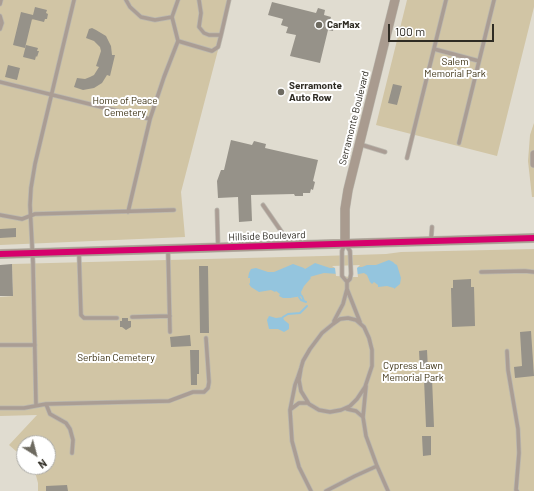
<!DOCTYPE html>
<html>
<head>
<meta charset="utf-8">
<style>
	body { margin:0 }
	#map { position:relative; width:534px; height:491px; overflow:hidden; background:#e0dcd0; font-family:Barlow,sans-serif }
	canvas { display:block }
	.north { position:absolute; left:16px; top:435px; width:40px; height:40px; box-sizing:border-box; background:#fff; border:1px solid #acaba7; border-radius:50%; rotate:144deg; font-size:11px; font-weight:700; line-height:16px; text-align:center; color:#2f2c24 }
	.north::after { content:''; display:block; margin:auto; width:14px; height:18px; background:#6d6a60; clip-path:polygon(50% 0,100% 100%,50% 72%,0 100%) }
	.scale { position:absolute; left:388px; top:24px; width:106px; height:18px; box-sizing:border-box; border:2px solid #2f2c24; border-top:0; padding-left:5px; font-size:12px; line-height:14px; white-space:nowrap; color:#2f2c24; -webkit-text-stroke:3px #fff; paint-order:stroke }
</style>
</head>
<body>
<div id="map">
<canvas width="534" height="491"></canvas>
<div class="north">N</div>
<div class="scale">100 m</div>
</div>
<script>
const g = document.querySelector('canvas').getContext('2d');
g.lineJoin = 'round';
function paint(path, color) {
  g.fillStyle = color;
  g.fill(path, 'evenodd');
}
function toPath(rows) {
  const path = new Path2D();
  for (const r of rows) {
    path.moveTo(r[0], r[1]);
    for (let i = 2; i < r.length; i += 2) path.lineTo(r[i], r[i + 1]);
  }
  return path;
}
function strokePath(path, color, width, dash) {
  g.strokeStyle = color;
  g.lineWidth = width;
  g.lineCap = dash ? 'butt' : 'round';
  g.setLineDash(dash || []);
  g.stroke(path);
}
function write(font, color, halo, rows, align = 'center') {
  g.font = font + ' Barlow,sans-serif';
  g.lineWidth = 4;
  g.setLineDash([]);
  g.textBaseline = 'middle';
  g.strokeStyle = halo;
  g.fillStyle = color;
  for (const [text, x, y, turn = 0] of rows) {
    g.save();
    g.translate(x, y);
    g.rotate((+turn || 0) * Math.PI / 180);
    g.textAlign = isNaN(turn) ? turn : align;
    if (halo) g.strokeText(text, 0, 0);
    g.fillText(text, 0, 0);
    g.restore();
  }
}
const green = toPath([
	[0,0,231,0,181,192,185,237,0,245],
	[407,0,534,0,534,7,497,156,376,125],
	[534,123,534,197,532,197,528,161,530,135],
	[534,249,534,491,38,491,38,483,35,472,31,467,48,467,48,443,24,443,24,458,9,445,37,415,0,416,0,297,13,296,12,264,323,256,386,254,401,252]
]);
const water = toPath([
	[389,260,393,262,395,264,397,265,401,278,400,284,394,289,394,288,387,286,378,287,378,285,374,282,372,284,370,282,367,275,364,273,353,275,324,273,313,276,310,277,311,278,304,286,301,292,302,296,290,298,283,298,279,296,280,294,276,291,275,292,271,290,259,292,251,287,249,284,250,283,250,278,248,278,249,273,251,269,256,268,268,272,274,272,293,264,304,268,305,269,315,263,330,268,362,267,367,265,376,265],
	[269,316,276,318,283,317,284,320,289,324,289,329,284,332,278,329,269,329,267,320]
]);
const pier = toPath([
	[360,265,357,268,358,277,353,277,336,276,335,268,332,266]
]);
const stream = toPath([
	[302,296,304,301],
	[299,297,301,300,306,302],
	[283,317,288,314,300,313,307,306]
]);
const building = toPath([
	[272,2,316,13,318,8,325,10,324,15,331,17,329,23,334,24,333,31,328,30,320,63,290,56,296,35,286,33,288,27,281,25,283,19,268,15],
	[35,7,47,10,46,13,48,14,47,19,45,19,44,22,32,19],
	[21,12,33,15,25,48,13,45],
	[92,28,96,30,106,36,111,46,112,55,115,55,110,76,107,75,102,83,94,88,83,90,74,87,77,78,85,79,90,77,94,75,99,67,96,66,101,51,100,47,94,41,86,38,89,29],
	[26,45,38,48,37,51,39,51,37,57,36,56,35,60,23,57],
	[8,65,20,68,17,80,5,77],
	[393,84,402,86,397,105,388,103],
	[231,140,252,145,254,141,266,144,265,148,318,160,313,181,315,182,313,190,311,189,310,193,303,193,303,196,295,196,294,194,251,195,252,221,239,222,238,197,218,198,217,181,221,170,224,170],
	[16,228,16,237,0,238,0,229],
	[12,264,13,296,0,296,0,265],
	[199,266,208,266,209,333,200,333],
	[471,279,471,287,474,287,475,326,452,327,451,288,453,288,453,280],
	[122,318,128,318,128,321,131,321,131,327,126,330,122,327,120,327,120,321,122,321],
	[531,331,534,376,515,378,514,367,522,366,520,332],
	[190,335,191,346,171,347,170,337],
	[190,350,199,350,199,374,197,374,197,385,191,385],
	[427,350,428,370,420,370,419,351],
	[432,378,434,427,426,427,424,379],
	[422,436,431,436,431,455,423,456],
	[67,485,68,491,46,491,46,486]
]);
const lane = toPath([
	[126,0,130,7,141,17,155,20,172,17,178,41,164,77,150,119,128,212],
	[0,4,1,0],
	[0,16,2,23,0,29],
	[172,17,178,0],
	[221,35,229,0],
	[178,41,212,51,218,47,221,35,209,35,204,33,199,27,201,13,199,0],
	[434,49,479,61],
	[0,82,150,119],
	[459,143,494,0],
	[359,144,385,152],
	[407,158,446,0],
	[263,205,290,244],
	[217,210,218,246],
	[0,215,22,219,35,214,174,210],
	[431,240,432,227],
	[168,250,170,332],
	[79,253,81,315,84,318,117,318],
	[481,272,525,271,534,272],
	[347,289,360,322],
	[132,317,170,316],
	[334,321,343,304,347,289,347,282,350,279,351,274,350,251,345,243,342,251,342,276,347,282],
	[0,345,35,345],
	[507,351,508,370,518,429,519,453,516,490,517,491],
	[301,368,299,380,301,391,309,404,319,410,330,412,341,410,350,406,357,399,365,387,372,366,372,350,369,338,364,327,356,320,348,318,340,319,333,324,322,333,310,349,303,361,301,368,298,377,295,385,290,410,292,441,299,467,311,491],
	[366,386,363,417,366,436,377,466,388,491],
	[46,404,50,414,66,423,70,429,73,440,72,453],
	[36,405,33,263,30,205,31,188,35,164,74,0],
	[0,408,24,408,46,404,169,401,193,392,204,392,208,388,209,382,206,338],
	[291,409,299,403,308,403],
	[347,409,356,411,363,417],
	[326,491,355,476,377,466]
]);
const street = toPath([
	[534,154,534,164]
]);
const secondary = toPath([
	[345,243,345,209,348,190,395,0],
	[0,254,534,238]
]);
const cycleway = toPath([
	[0,254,534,238]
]);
const markers = [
	[319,25,4,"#6d6a60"],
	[281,92,4,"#6d6a60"]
];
const poiNames = [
	["CarMax",327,25],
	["Serramonte",289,86],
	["Auto Row",289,98]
];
const parkNames = [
	["Salem",455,62],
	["Memorial Park",455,74],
	["Home of Peace",125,101],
	["Cemetery",125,113],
	["Serbian Cemetery",116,358],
	["Cypress Lawn",413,366],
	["Memorial Park",413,378]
];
const streetNames = [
	["Serramonte Boulevard",354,118,-76],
	["Hillside Boulevard",267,236,-2]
];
paint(green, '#d1c5a5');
paint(water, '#94c5de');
paint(pier, '#e0dcd0');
strokePath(stream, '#94c5de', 2);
paint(building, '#969289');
strokePath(lane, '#bbb8af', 5);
strokePath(street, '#bbb8af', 8);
strokePath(secondary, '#bbb8af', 10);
strokePath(lane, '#aa9d94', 3.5);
strokePath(street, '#aa9d94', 7);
strokePath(secondary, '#a99b8f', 9);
strokePath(cycleway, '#d6006c', 6);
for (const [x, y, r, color] of markers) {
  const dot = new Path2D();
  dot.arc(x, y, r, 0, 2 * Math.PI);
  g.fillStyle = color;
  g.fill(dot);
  strokePath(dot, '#fff', 1.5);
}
write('bold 10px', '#2f2c24', '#fff', poiNames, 'left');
write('10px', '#392e0f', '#fff', parkNames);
write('10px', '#2f2c24', '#fff', streetNames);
</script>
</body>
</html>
